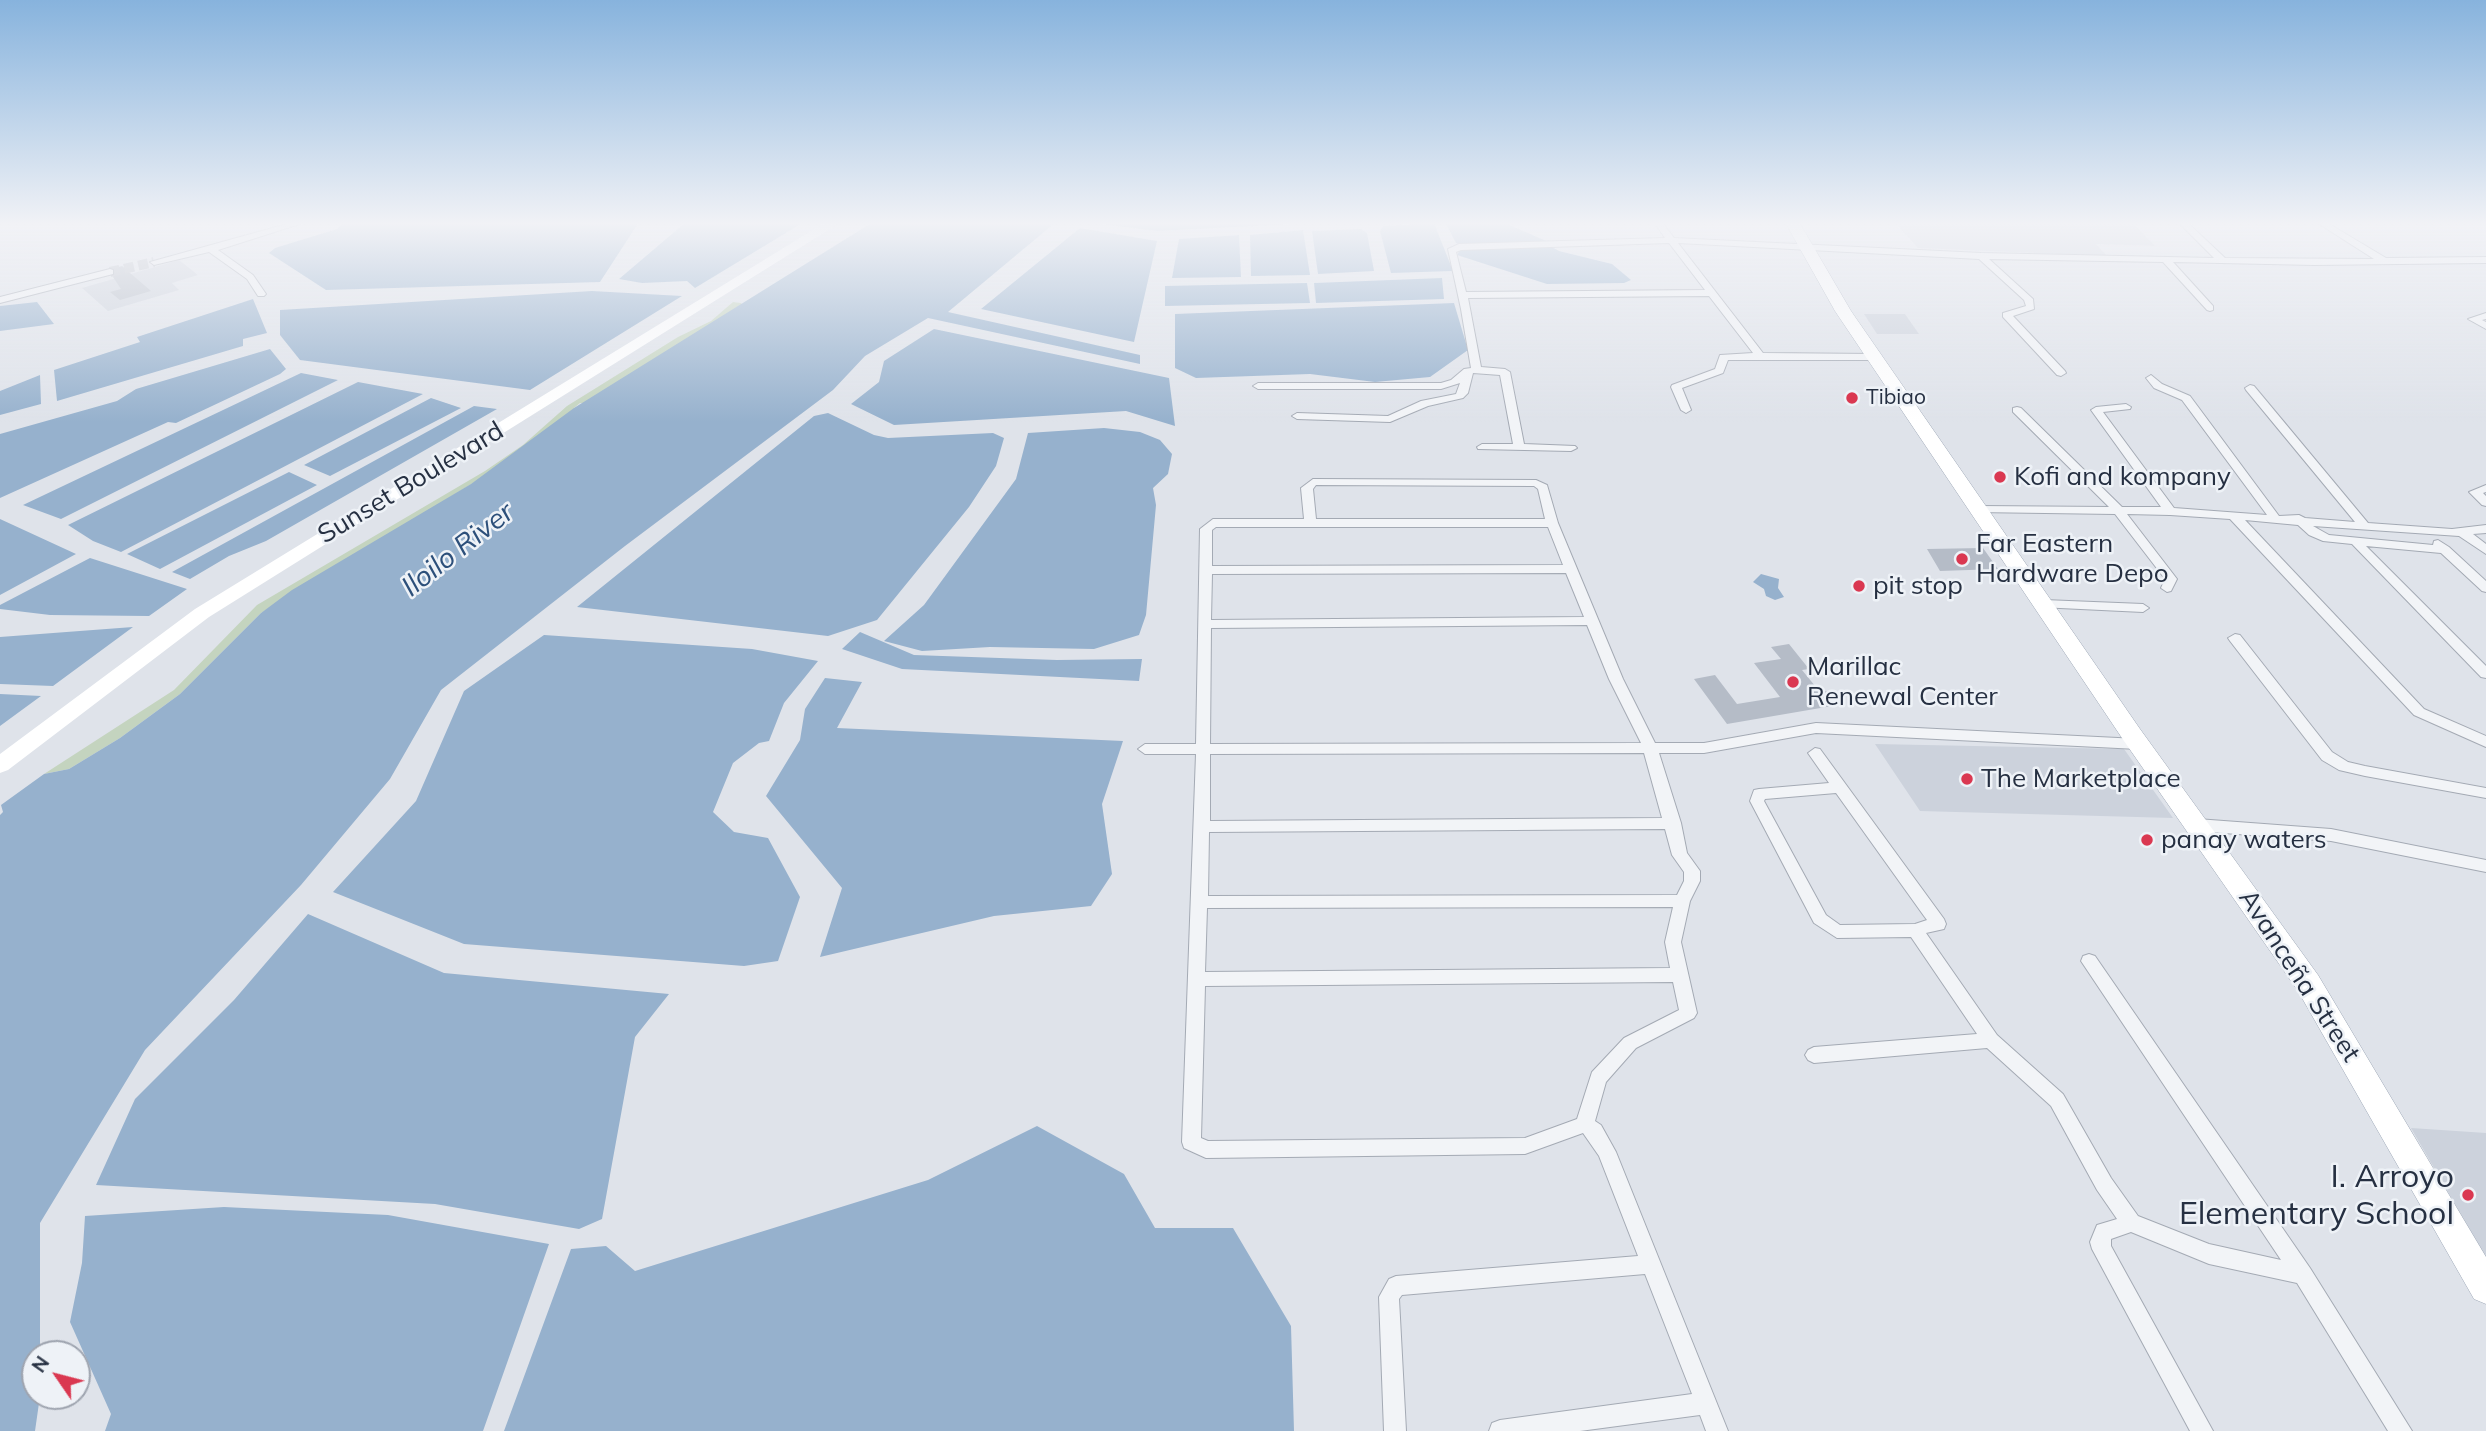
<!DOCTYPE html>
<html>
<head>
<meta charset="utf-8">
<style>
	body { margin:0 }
	#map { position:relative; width:2486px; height:1431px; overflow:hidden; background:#dfe3ea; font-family:Mulish,sans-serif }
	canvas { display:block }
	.north { position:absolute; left:21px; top:1340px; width:70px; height:70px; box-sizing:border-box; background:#eef2f7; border:2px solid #9ea4af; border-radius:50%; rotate:305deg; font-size:19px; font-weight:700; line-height:28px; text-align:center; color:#263042 }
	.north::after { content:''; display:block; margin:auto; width:24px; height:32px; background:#da3851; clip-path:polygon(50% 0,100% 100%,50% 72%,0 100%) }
</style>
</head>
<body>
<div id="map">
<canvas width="2486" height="1431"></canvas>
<div class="north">N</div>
</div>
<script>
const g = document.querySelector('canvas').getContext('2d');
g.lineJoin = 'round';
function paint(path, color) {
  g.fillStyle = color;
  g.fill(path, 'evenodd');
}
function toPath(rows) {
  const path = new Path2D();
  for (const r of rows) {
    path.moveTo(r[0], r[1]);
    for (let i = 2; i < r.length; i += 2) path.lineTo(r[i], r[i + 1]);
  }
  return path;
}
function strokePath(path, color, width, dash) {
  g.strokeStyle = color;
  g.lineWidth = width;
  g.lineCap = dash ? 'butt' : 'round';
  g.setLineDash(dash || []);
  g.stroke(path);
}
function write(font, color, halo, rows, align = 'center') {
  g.font = font + ' Mulish,sans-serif';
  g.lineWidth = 5;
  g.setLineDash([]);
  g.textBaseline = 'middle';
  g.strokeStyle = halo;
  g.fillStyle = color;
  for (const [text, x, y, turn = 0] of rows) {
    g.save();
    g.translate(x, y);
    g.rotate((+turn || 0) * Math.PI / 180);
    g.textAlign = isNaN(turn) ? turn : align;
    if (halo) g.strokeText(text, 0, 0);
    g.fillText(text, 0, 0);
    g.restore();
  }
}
const built = toPath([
	[1894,222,2132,222,2155,246,2096,244,2107,256,1918,248],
	[179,260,198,275,172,283,179,290,108,311,82,288],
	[1864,314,1905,314,1919,334,1877,334],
	[1875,744,2124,749,2173,818,1920,811],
	[2411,1128,2486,1133,2486,1256,2485,1256]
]);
const green = toPath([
	[733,302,741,303,743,307,593,403,580,403,574,408,575,411,491,472,261,613,180,694,120,738,69,769,44,774,174,690,257,605,485,471,523,445,567,406,678,337,711,321]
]);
const water = toPath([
	[345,222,639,222,600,282,326,290,269,253,275,248,337,229],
	[686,222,804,222,695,288,687,281,642,283,619,279],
	[873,222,1056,222,948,312,1140,355,1140,364,928,318,865,356,833,390,625,546,441,690,390,779,301,885,145,1050,40,1223,40,1354,35,1354,35,1396,40,1396,35,1431,0,1431,0,815,3,812,1,805,44,774,69,769,120,738,180,694,261,613,292,590,471,484,574,408],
	[1086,222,1332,222,1157,231],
	[1445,222,1503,222,1546,241,1465,245,1456,243],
	[1434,223,1453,271,1391,273,1380,231,1383,226],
	[1080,228,1157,241,1134,342,981,309],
	[1361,229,1367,233,1374,271,1318,274,1312,231],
	[1303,230,1310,275,1251,276,1250,235],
	[1239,235,1241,277,1172,278,1179,239],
	[1552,247,1559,251,1612,264,1631,280,1624,283,1547,284,1457,255,1460,250],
	[1442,278,1444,299,1316,303,1314,283],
	[1307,283,1310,303,1165,306,1165,286],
	[592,291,682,296,530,390,300,360,280,335,280,310],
	[253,299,267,333,243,339,243,346,57,401,54,370,140,342,137,337],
	[37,302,54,324,0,331,0,306],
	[1454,303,1468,350,1430,377,1375,382,1310,374,1196,378,1175,368,1175,314],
	[934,329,1169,378,1175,426,1126,411,894,425,851,404,879,382,884,361],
	[270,349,286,369,280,374,176,423,168,422,0,498,0,434,117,401,136,389],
	[301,373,338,380,61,519,23,505],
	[40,375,41,404,0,415,0,391],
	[358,382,423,394,121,552,93,541,68,525],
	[431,398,461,408,330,476,304,465],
	[474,406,497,409,266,541,229,556,190,579,172,572],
	[828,413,874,435,888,438,993,433,1004,438,996,466,969,507,877,620,828,636,577,607,814,416],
	[1104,428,1140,432,1160,440,1172,454,1168,474,1153,488,1156,505,1146,615,1139,635,1094,649,990,647,922,651,884,641,924,605,1016,479,1028,433],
	[289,472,317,485,160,569,127,554],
	[0,519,76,554,0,595],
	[90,558,187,589,149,616,50,615,0,609,0,605],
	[1761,574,1779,579,1778,588,1784,597,1775,600,1766,596,1764,589,1753,582],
	[133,627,53,686,0,684,0,637],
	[860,632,914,655,1057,660,1142,659,1139,681,902,669,842,649],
	[544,635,752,649,818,661,784,703,769,741,759,743,733,763,713,812,734,832,768,838,800,897,778,961,744,966,464,944,333,892,416,801,464,691],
	[825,678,862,682,837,728,1123,741,1102,804,1112,874,1091,906,994,916,820,957,842,888,766,796,800,740,805,709],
	[0,694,41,696,0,726],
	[308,914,444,973,669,994,635,1037,602,1219,579,1229,435,1204,96,1185,135,1099,234,1000],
	[1037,1126,1124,1174,1155,1228,1233,1228,1291,1326,1294,1431,504,1431,571,1249,606,1246,635,1271,928,1180],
	[224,1207,388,1215,549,1244,483,1431,105,1431,111,1414,70,1322,82,1263,85,1216]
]);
const building = toPath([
	[122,266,151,291,120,300,110,292,121,289,113,277,115,268],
	[1983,548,1998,569,1940,571,1927,549],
	[1789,644,1809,669,1802,670,1820,692,1826,691,1838,705,1727,724,1694,679,1715,675,1737,704,1780,697,1754,663,1781,659,1771,647]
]);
const minorTunnel = toPath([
	[110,272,154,262]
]);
const minor = toPath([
	[294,222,306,222,218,250,253,275,266,294,264,296,258,296,247,279,209,252,154,265,150,262,294,222],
	[1654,222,1662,222,1674,238,1981,253,2214,258,2178,222,2187,222,2225,258,2374,259,2316,222,2326,222,2386,258,2486,257,2486,263,2314,265,2173,262,2213,306,2213,310,2210,311,2207,310,2163,262,1989,259,2033,299,2034,309,2013,316,2065,371,2066,373,2061,376,2057,375,2003,317,2003,313,2026,306,2024,300,1979,259,1678,243,1763,353,1876,354,1881,357,1876,360,1728,360,1723,373,1682,388,1691,410,1686,413,1681,410,1671,387,1672,385,1715,369,1720,355,1753,353,1709,296,1468,298,1481,367,1505,369,1510,372,1524,444,1575,446,1577,448,1571,451,1478,449,1477,447,1482,444,1513,444,1500,375,1473,373,1468,393,1463,398,1428,406,1390,422,1297,419,1292,416,1297,413,1388,416,1421,401,1456,394,1460,383,1441,389,1258,389,1253,386,1258,383,1441,383,1451,380,1464,369,1471,368,1461,309,1448,249,1459,244,1665,238,1654,222],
	[1669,243,1705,290,1466,292,1456,252,1461,250,1669,243],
	[110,269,113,270,113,274,0,303,0,297,110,269],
	[2486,313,2486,319,2482,320,2486,322,2486,329,2468,319,2486,313],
	[2151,375,2162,384,2190,396,2279,516,2299,515,2305,518,2355,522,2246,390,2245,388,2250,385,2254,386,2368,523,2452,529,2486,525,2486,533,2473,534,2486,544,2486,554,2459,536,2313,526,2329,535,2433,545,2434,541,2438,540,2449,547,2486,581,2486,592,2482,591,2441,553,2366,546,2486,666,2486,678,2481,677,2352,544,2323,541,2309,535,2298,525,2245,520,2424,709,2486,736,2486,747,2414,715,2230,519,2170,515,2127,514,2177,579,2171,591,2167,592,2161,588,2165,579,2115,514,1975,512,1973,510,1979,506,2109,507,2013,412,2013,408,2017,407,2021,408,2122,507,2161,507,2091,410,2096,407,2126,404,2131,407,2130,409,2103,412,2174,508,2267,515,2182,400,2154,388,2146,378,2151,375],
	[1313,479,1536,480,1547,485,1558,523,1623,679,1655,743,1704,743,1816,723,2138,739,2145,744,2138,749,1816,733,1704,753,1659,753,1681,823,1687,853,1700,871,1700,881,1690,901,1681,942,1697,1013,1694,1018,1636,1048,1606,1082,1595,1121,1601,1125,1616,1152,1728,1431,1706,1431,1700,1415,1580,1431,1489,1431,1492,1423,1500,1420,1692,1394,1645,1274,1402,1295,1399,1299,1406,1431,1384,1431,1379,1297,1389,1279,1396,1276,1638,1256,1599,1156,1583,1133,1525,1154,1206,1158,1184,1148,1182,1142,1196,754,1145,754,1138,749,1145,744,1196,744,1200,529,1213,519,1304,519,1301,488,1313,479],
	[1316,485,1534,486,1538,489,1545,519,1316,519,1313,489,1316,485],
	[1216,527,1548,527,1563,565,1212,566,1212,530,1216,527],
	[1566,573,1584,617,1211,620,1212,574,1566,573],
	[1587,625,1609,679,1641,743,1210,744,1211,628,1587,625],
	[1644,753,1662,818,1210,821,1210,754,1644,753],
	[1665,829,1672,855,1684,872,1684,881,1677,895,1208,896,1209,832,1665,829],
	[1673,907,1665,942,1670,968,1205,972,1207,908,1673,907],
	[1673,982,1679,1010,1624,1038,1592,1072,1577,1119,1525,1138,1208,1141,1201,1138,1205,986,1673,982],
	[2486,485,2486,492,2483,493,2486,496,2486,506,2482,505,2469,492,2486,485],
	[2044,600,2143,604,2149,608,2143,612,2039,607,2038,604,2044,600],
	[2235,634,2240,635,2332,752,2348,762,2365,766,2486,788,2486,798,2365,776,2339,770,2322,760,2230,641,2228,638,2235,634],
	[1815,748,1820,749,1944,919,1946,924,1944,929,1926,933,1997,1035,2063,1094,2111,1178,2138,1216,2209,1244,2281,1260,2081,961,2083,956,2089,954,2095,956,2310,1268,2412,1431,2388,1431,2297,1283,2209,1264,2131,1232,2111,1239,2111,1246,2213,1431,2190,1431,2092,1249,2090,1242,2097,1225,2117,1219,2097,1190,2051,1106,1987,1048,1814,1063,1808,1060,1805,1055,1808,1050,1814,1047,1977,1034,1911,937,1837,938,1814,923,1750,801,1754,790,1759,789,1829,783,1808,753,1815,748],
	[1836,793,1924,916,1927,920,1915,924,1840,925,1826,915,1764,801,1765,799,1836,793],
	[2197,819,2331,829,2486,860,2486,872,2331,841,2197,831,2192,829,2189,825,2192,821,2197,819]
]);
const secondary = toPath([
	[826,222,841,222,209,617,8,770,0,773,0,754,195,609,826,222]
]);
const primary = toPath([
	[1785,222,1799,222,1851,311,2140,729,2318,975,2486,1257,2486,1304,2474,1299,2298,991,2124,741,1835,311,1785,222]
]);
const markers = [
	[1852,398,7,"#da3851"],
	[2000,477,7,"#da3851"],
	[1962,559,7,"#da3851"],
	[1859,586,7,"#da3851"],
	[1793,682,7,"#da3851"],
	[1967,779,7,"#da3851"],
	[2147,840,7,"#da3851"],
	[2468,1195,7,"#da3851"]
];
const farPoinames = [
	["Tibiao",1866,398]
];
const poiNames = [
	["Kofi and kompany",2014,477],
	["Far Eastern",1976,544],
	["Hardware Depo",1976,574],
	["pit stop",1873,586],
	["Marillac",1807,667],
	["Renewal Center",1807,697],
	["The Marketplace",1981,779],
	["panay waters",2161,840]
];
const streetNames = [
	["Sunset Boulevard",411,483,-31],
	["Avanceña Street",2299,976,57]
];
const waterNames = [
	["Iloilo River",458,550,-38]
];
const nearPoinames = [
	["I. Arroyo",2454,1177],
	["Elementary School",2454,1214]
];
paint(built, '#ccd2dc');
paint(green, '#c4d4bf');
paint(water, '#96b1cd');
paint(building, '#b5bcc7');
strokePath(minorTunnel, '#babfc8', 10, [10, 4.5]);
strokePath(minor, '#a4aab4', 2);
strokePath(primary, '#9da7b6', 1);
paint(minor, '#f2f4f7');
paint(secondary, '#fff');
paint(primary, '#fff');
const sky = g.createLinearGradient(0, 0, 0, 422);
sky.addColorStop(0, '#87b3dd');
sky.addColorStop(0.53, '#f1f2f6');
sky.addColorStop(1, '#f1f2f600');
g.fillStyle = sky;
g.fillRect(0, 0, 2486, 422);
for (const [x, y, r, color] of markers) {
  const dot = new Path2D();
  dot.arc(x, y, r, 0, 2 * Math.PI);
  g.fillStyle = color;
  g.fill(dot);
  strokePath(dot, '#eef2f7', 2.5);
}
write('21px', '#263042', '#eef2f7', farPoinames, 'left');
write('26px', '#263042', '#eef2f7', poiNames, 'left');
write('26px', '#263042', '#eef2f7', streetNames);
write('italic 28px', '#2c4f7a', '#eef2f7', waterNames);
write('32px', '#263042', '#eef2f7', nearPoinames, 'right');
</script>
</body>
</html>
